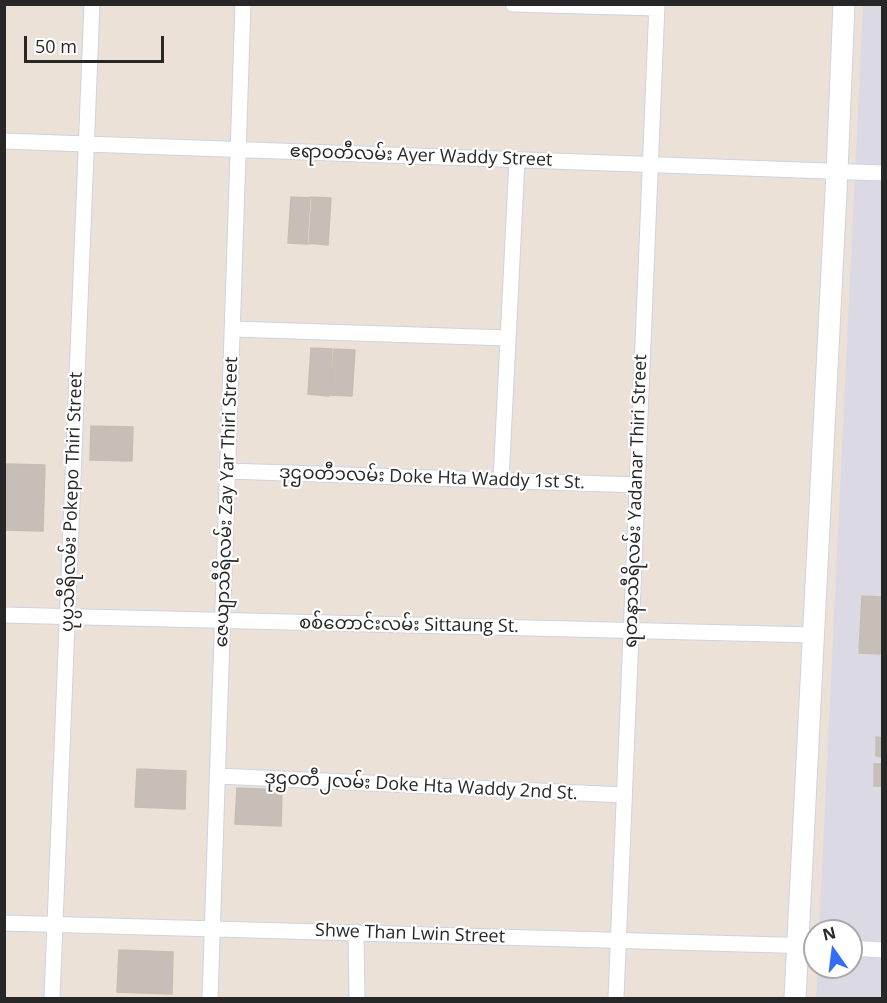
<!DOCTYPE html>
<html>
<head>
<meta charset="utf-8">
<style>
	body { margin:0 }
	#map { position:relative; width:887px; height:1003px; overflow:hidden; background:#ece1d7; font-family:"Open Sans",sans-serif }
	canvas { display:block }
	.frame { position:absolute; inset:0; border:6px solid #272727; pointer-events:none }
	.north { position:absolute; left:803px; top:919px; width:60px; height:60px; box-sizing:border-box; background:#fff; border:2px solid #a9a9a9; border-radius:50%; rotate:346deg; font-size:16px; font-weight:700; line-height:24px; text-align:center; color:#272727 }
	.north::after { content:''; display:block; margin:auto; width:21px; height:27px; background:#316cff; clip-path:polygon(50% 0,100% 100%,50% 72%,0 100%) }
	.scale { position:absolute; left:24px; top:36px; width:140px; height:27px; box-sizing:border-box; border:3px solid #272727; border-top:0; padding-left:8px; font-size:18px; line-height:21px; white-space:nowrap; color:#272727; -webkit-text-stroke:4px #fff; paint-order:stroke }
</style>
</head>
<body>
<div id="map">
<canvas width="887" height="1003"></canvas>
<div class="frame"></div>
<div class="north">N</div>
<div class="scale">50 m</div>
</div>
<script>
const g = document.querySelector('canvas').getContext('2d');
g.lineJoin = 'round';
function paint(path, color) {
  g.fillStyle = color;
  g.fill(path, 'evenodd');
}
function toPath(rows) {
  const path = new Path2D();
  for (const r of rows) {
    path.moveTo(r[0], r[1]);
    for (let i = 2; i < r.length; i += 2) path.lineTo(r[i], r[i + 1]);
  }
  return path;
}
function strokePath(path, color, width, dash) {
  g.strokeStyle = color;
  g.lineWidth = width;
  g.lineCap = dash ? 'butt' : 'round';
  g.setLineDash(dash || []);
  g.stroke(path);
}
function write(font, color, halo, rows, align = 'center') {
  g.font = font + ' "Open Sans","Noto Sans Myanmar",sans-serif';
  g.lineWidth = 4.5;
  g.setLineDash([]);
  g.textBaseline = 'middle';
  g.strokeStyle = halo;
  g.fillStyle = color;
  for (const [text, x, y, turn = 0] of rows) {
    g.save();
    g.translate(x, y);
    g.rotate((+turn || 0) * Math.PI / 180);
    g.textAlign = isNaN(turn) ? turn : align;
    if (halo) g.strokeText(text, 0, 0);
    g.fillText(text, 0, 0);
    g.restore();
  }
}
const industrial = toPath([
	[863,5,882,5,882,998,816,998,818,967,851,967,851,931,819,931]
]);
const building = toPath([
	[291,197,312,198,309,244,288,243,291,197],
	[310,197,331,198,328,245,307,243,310,197],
	[311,348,332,349,329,396,308,394,311,348],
	[334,349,355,350,352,396,330,395,334,349],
	[91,426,133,427,132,461,90,460,91,426],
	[4,464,45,465,43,531,4,530,4,464],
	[862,596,882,597,882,654,859,653,862,596],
	[876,737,882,738,882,757,876,756,876,737],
	[874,764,882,764,882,786,874,786,874,764],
	[137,769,186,771,185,809,135,807,137,769],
	[237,788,282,790,281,826,235,824,237,788],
	[119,950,173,952,172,994,117,992,119,950]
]);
const street = toPath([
	[513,4,657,8],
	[4,141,882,173],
	[233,329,508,338],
	[228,471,637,485],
	[501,480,517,160],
	[4,615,814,635],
	[218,776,624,795],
	[4,923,815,946],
	[356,932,357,998],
	[851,948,882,950],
	[52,998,92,4],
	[210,998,243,4],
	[616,998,657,4]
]);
const secondary = toPath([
	[795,998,837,172,844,4]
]);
const streetNames = [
	["ဧရာဝတီလမ်း Ayer Waddy Street",421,156,2],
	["ဒုဌဝတီ၁လမ်း Doke Hta Waddy 1st St.",432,478,2],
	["ရတနာသီရိလမ်း Yadanar Thiri Street",636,501,-88],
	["ပုပ္ပသီရိလမ်း Pokepo Thiri Street",72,502,-88],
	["ဇေယျာသီရိလမ်း Zay Yar Thiri Street",227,502,-88],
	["စစ်တောင်းလမ်း Sittaung St.",409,625,1],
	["ဒုဌဝတီ၂လမ်း Doke Hta Waddy 2nd St.",421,786,3],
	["Shwe Than Lwin Street",410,934,2]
];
paint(industrial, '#dbd9e3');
paint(building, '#c6beb7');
strokePath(building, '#c7bdb1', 1.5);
strokePath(street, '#ccd3e2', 17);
strokePath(secondary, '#ccd3e2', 23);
strokePath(street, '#fff', 15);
strokePath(secondary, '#fff', 21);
write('18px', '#272727', '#fff', streetNames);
</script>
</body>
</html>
